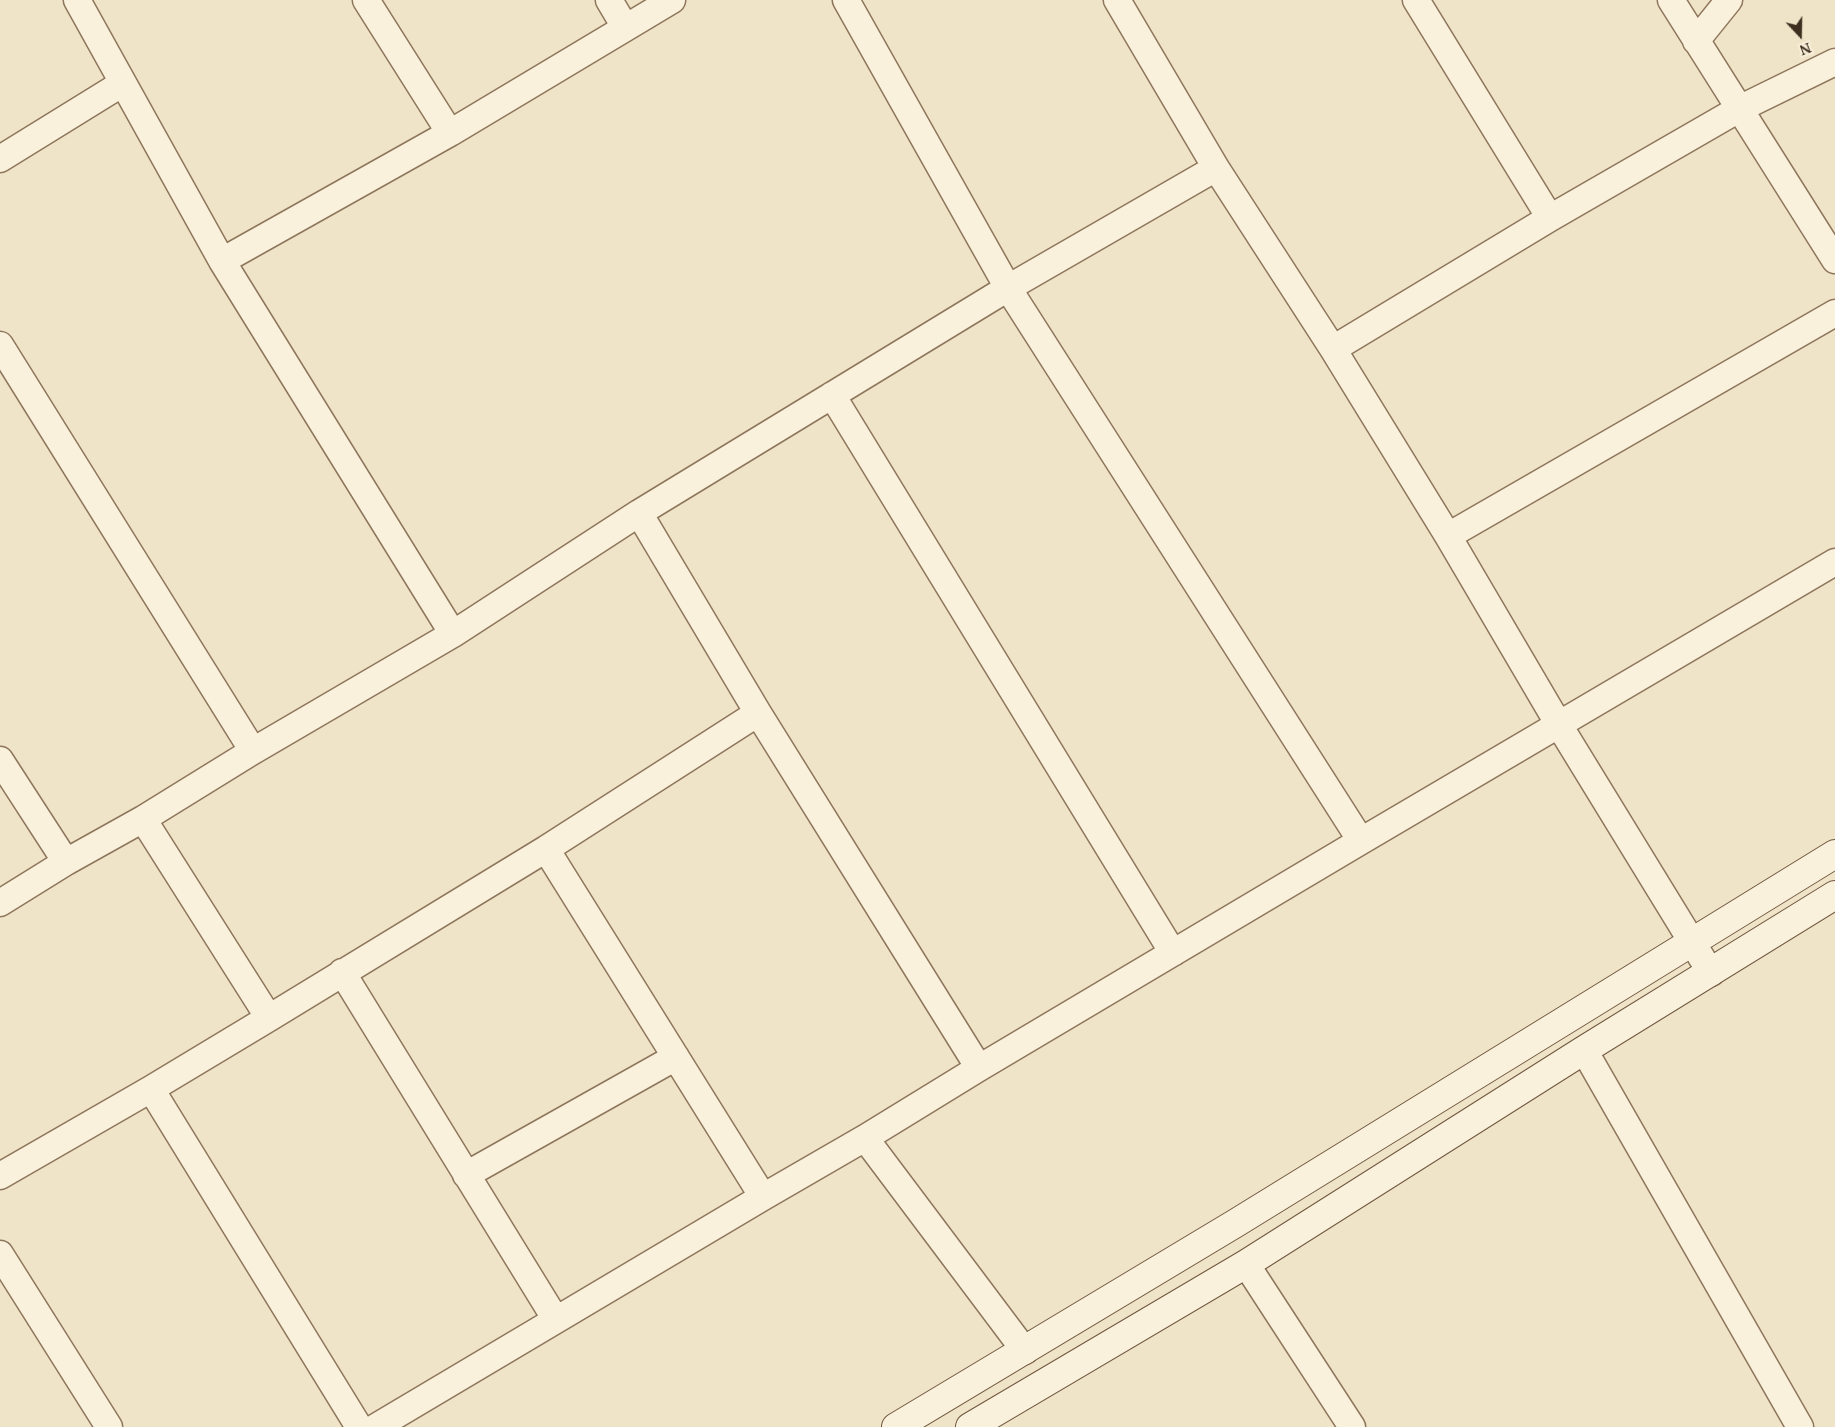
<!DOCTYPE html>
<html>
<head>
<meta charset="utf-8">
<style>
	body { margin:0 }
	#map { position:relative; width:1835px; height:1427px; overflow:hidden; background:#f0e4c8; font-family:"Noto Serif",serif }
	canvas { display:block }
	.north { position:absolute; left:1775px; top:10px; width:50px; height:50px; -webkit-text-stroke:4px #f7eed8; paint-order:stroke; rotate:159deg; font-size:14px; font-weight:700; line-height:20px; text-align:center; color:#3d2e20 }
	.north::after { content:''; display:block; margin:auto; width:18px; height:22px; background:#3d2e20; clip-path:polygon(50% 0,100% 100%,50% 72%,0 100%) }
</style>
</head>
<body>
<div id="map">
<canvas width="1835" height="1427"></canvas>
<div class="north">N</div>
</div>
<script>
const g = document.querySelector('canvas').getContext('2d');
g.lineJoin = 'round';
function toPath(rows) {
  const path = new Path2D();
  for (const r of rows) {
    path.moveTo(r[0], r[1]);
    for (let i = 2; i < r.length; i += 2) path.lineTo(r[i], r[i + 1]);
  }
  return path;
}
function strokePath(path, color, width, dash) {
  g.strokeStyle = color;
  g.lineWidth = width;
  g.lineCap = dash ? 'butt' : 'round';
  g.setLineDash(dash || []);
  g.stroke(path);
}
const street = toPath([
	[77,0,222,261,453,634],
	[366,0,450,133],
	[609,0,625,27],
	[846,0,1008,288,1361,841],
	[1117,0,1216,168,1333,349,1448,536,1559,725,1711,973],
	[1416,0,1550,218],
	[1671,0,1835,260],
	[1696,41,1729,0],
	[0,159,123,83],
	[222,261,450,133,672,0],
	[0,345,253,751],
	[1333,349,1550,218,1739,109,1835,62],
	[832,395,1173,953],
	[639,513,758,713,979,1068],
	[1448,536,1835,313],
	[0,760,66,862],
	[143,819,269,1018],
	[546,849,763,1197],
	[0,903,66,862,143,819,253,751,453,634,639,513,1008,288,1216,168],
	[342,972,556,1320],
	[1584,1050,1800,1427],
	[151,1089,359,1427],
	[865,1138,1025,1351],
	[466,1175,676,1057],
	[0,1176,151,1089,269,1018,546,849,758,713],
	[0,1254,109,1427],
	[1246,1264,1352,1427],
	[376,1427,763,1197,865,1138,979,1068,1361,841,1835,562]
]);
const secondary = toPath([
	[896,1427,1236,1223,1835,854],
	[970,1427,1246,1264,1584,1050,1835,895]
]);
strokePath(street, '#8d765c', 29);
strokePath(secondary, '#6f573f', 30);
strokePath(street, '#faf1dc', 26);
strokePath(secondary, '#faf1dc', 28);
</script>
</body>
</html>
